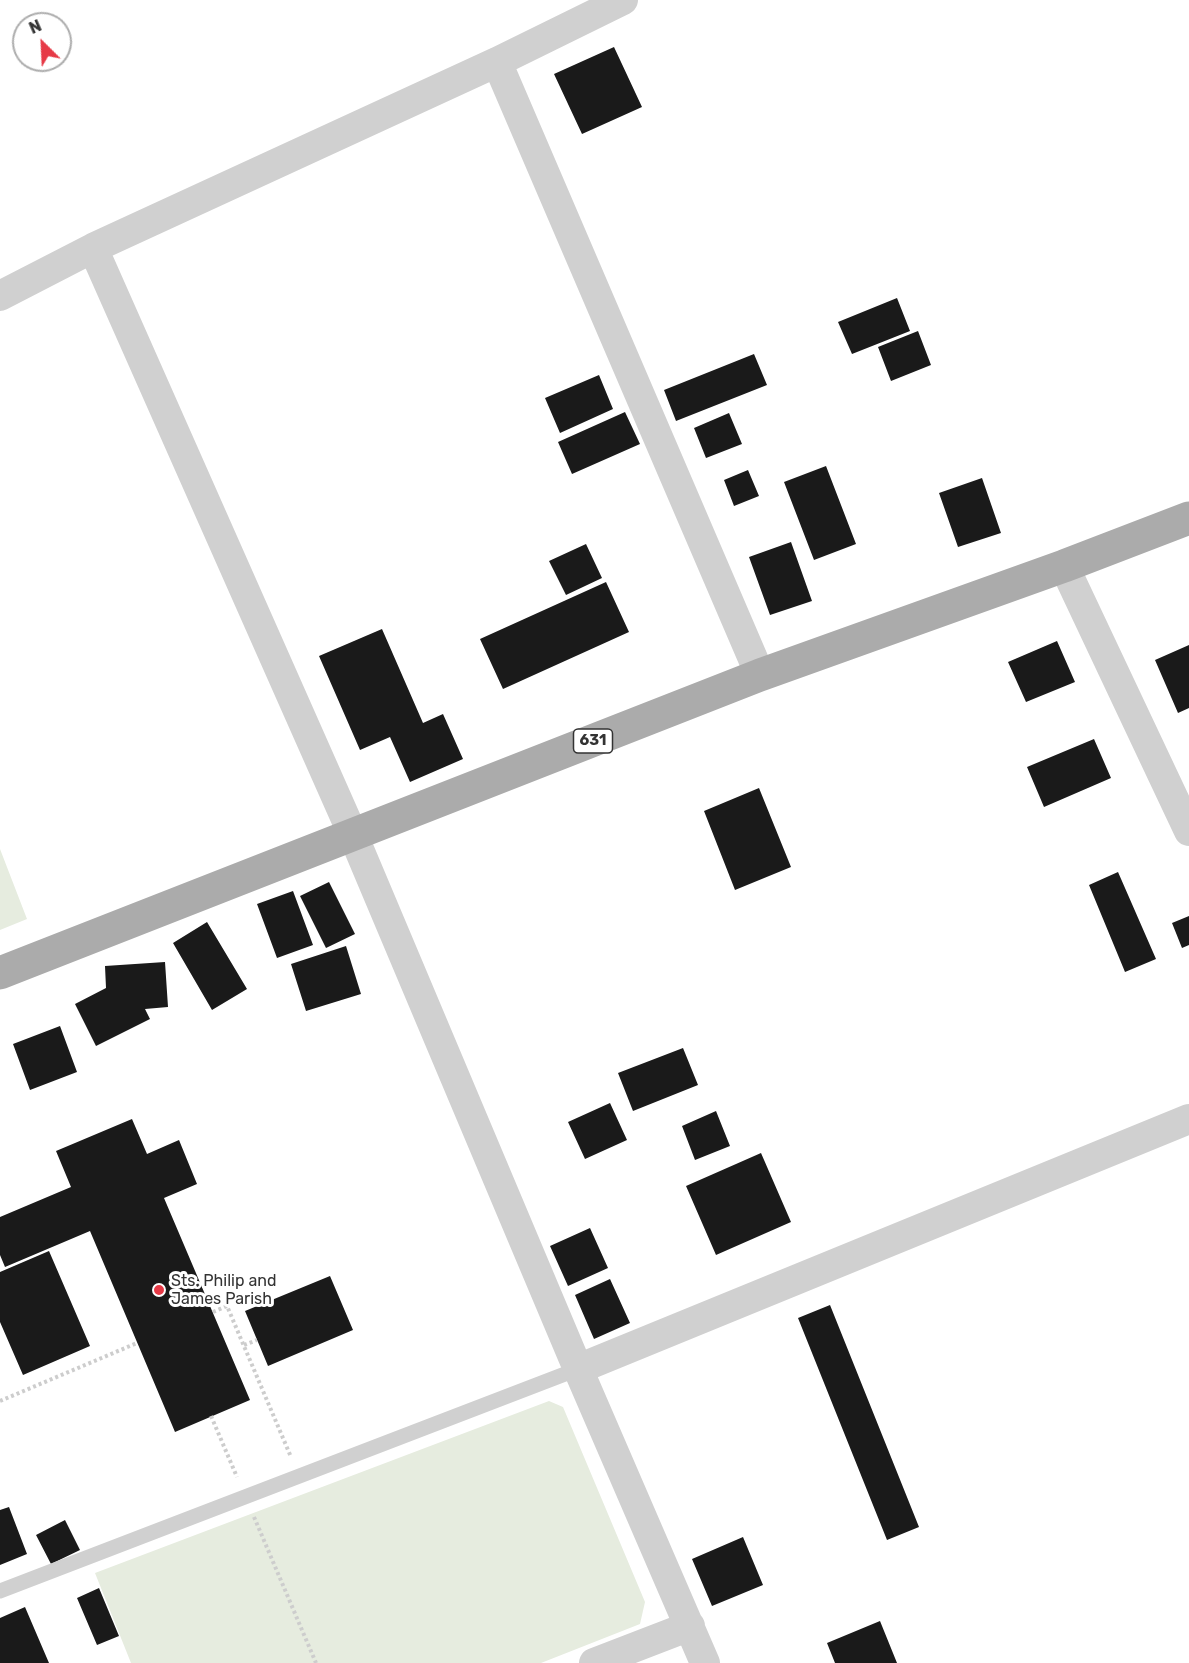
<!DOCTYPE html>
<html>
<head>
<meta charset="utf-8">
<style>
	body { margin:0 }
	#map { position:relative; width:1189px; height:1663px; overflow:hidden; background:#fff; font-family:Rubik,sans-serif }
	canvas { display:block }
	.north { position:absolute; left:12px; top:12px; width:60px; height:60px; box-sizing:border-box; background:#fff; border:2px solid #adadad; border-radius:50%; rotate:336deg; font-size:16px; font-weight:700; line-height:24px; text-align:center; color:#333 }
	.north::after { content:''; display:block; margin:auto; width:21px; height:27px; background:#e63946; clip-path:polygon(50% 0,100% 100%,50% 72%,0 100%) }
</style>
</head>
<body>
<div id="map">
<canvas width="1189" height="1663"></canvas>
<div class="north">N</div>
</div>
<script>
const g = document.querySelector('canvas').getContext('2d');
g.lineJoin = 'round';
function paint(path, color) {
  g.fillStyle = color;
  g.fill(path, 'evenodd');
}
function toPath(rows) {
  const path = new Path2D();
  for (const r of rows) {
    path.moveTo(r[0], r[1]);
    for (let i = 2; i < r.length; i += 2) path.lineTo(r[i], r[i + 1]);
  }
  return path;
}
function strokePath(path, color, width, dash) {
  g.strokeStyle = color;
  g.lineWidth = width;
  g.lineCap = dash ? 'butt' : 'round';
  g.setLineDash(dash || []);
  g.stroke(path);
}
function write(font, color, halo, rows, align = 'center') {
  g.font = font + ' Rubik,sans-serif';
  g.lineWidth = 6;
  g.setLineDash([]);
  g.textBaseline = 'middle';
  g.strokeStyle = halo;
  g.fillStyle = color;
  for (const [text, x, y, turn = 0] of rows) {
    g.save();
    g.translate(x, y);
    g.rotate((+turn || 0) * Math.PI / 180);
    g.textAlign = isNaN(turn) ? turn : align;
    if (halo) g.strokeText(text, 0, 0);
    g.fillText(text, 0, 0);
    g.restore();
  }
}
const green = toPath([
	[0,849,27,919,0,930],
	[549,1401,563,1407,645,1602,640,1624,541,1663,131,1663,95,1573]
]);
const building = toPath([
	[614,47,642,107,582,134,554,74],
	[897,298,910,331,852,354,838,322],
	[918,331,931,365,891,381,878,347],
	[754,354,767,385,676,421,664,390],
	[599,375,613,409,560,433,545,398],
	[625,412,640,444,572,474,558,442],
	[729,413,742,444,706,458,694,428],
	[826,466,856,544,814,560,784,482],
	[748,470,759,496,734,506,724,480],
	[982,478,1001,533,958,547,939,493],
	[791,542,812,601,770,615,749,557],
	[586,544,602,578,566,595,549,561],
	[606,582,629,632,503,689,480,639],
	[382,629,423,723,443,714,463,759,410,782,390,737,360,750,319,656],
	[1057,641,1075,682,1026,702,1008,662],
	[1189,645,1189,708,1178,713,1155,660],
	[1094,739,1111,778,1044,807,1027,767],
	[759,788,791,867,735,890,704,811],
	[1118,872,1156,959,1125,972,1089,885],
	[329,882,355,934,326,948,300,896],
	[293,891,313,945,277,958,257,904],
	[1189,916,1189,945,1182,948,1172,923],
	[207,922,247,989,212,1010,173,943],
	[346,946,361,994,306,1011,291,964],
	[165,962,168,1007,145,1009,150,1019,96,1046,75,1004,106,988,105,966],
	[60,1026,77,1072,30,1090,13,1044],
	[683,1048,698,1085,633,1111,618,1073],
	[610,1103,627,1140,585,1159,568,1122],
	[716,1111,730,1146,695,1160,682,1126],
	[132,1119,147,1154,179,1140,197,1184,164,1198,250,1400,175,1432,90,1231,5,1267,0,1255,0,1217,71,1187,56,1151],
	[761,1153,791,1222,716,1255,686,1186],
	[590,1228,608,1268,568,1286,550,1246],
	[49,1251,90,1346,23,1375,0,1322,0,1272],
	[330,1276,353,1330,268,1366,245,1311],
	[610,1279,630,1323,594,1339,575,1295],
	[830,1305,919,1527,887,1540,798,1318],
	[9,1507,27,1554,0,1565,0,1510],
	[65,1520,80,1550,51,1564,36,1535],
	[743,1537,763,1585,712,1606,692,1559],
	[99,1588,119,1636,97,1645,77,1598],
	[25,1607,49,1663,0,1663,0,1618],
	[880,1621,897,1663,835,1663,827,1643]
]);
const path = toPath([
	[213,1312,227,1306,291,1457],
	[244,1345,257,1340],
	[0,1401,137,1343],
	[211,1416,237,1477],
	[254,1517,316,1663]
]);
const service = toPath([
	[0,1591,578,1369]
]);
const minor = toPath([
	[497,62,760,675],
	[93,248,353,835,578,1369,705,1663],
	[0,296,93,248,497,62,623,0],
	[1064,566,1189,831],
	[578,1369,1189,1119],
	[594,1663,690,1626]
]);
const primary = toPath([
	[0,973,760,675,1064,566,1189,518]
]);
const markers = [
	[159,1290,6,"#e63946"]
];
const shields = [
	[593,741,39]
];
const shieldNames = [
	["631",593,741]
];
const poiNames = [
	["Sts. Philip and",171,1281],
	["James Parish",171,1299]
];
paint(green, '#e6ecdf');
paint(building, '#1a1a1a');
strokePath(path, '#cdcdcd', 4, [3, 3]);
strokePath(service, '#d0d0d0', 15);
strokePath(minor, '#d0d0d0', 30);
strokePath(primary, '#ababab', 33);
for (const [x, y, r, color] of markers) {
  const dot = new Path2D();
  dot.arc(x, y, r, 0, 2 * Math.PI);
  g.fillStyle = color;
  g.fill(dot);
  strokePath(dot, '#fff', 2);
}
for (const [x, y, w] of shields) {
  const box = new Path2D();
  box.roundRect(x - w / 2, y - 12, w, 24, 4.5);
  g.fillStyle = '#fff';
  g.fill(box);
  strokePath(box, '#333', 1.5);
}
write('bold 15px', '#333', null, shieldNames);
write('16px', '#333', '#fff', poiNames, 'left');
</script>
</body>
</html>
